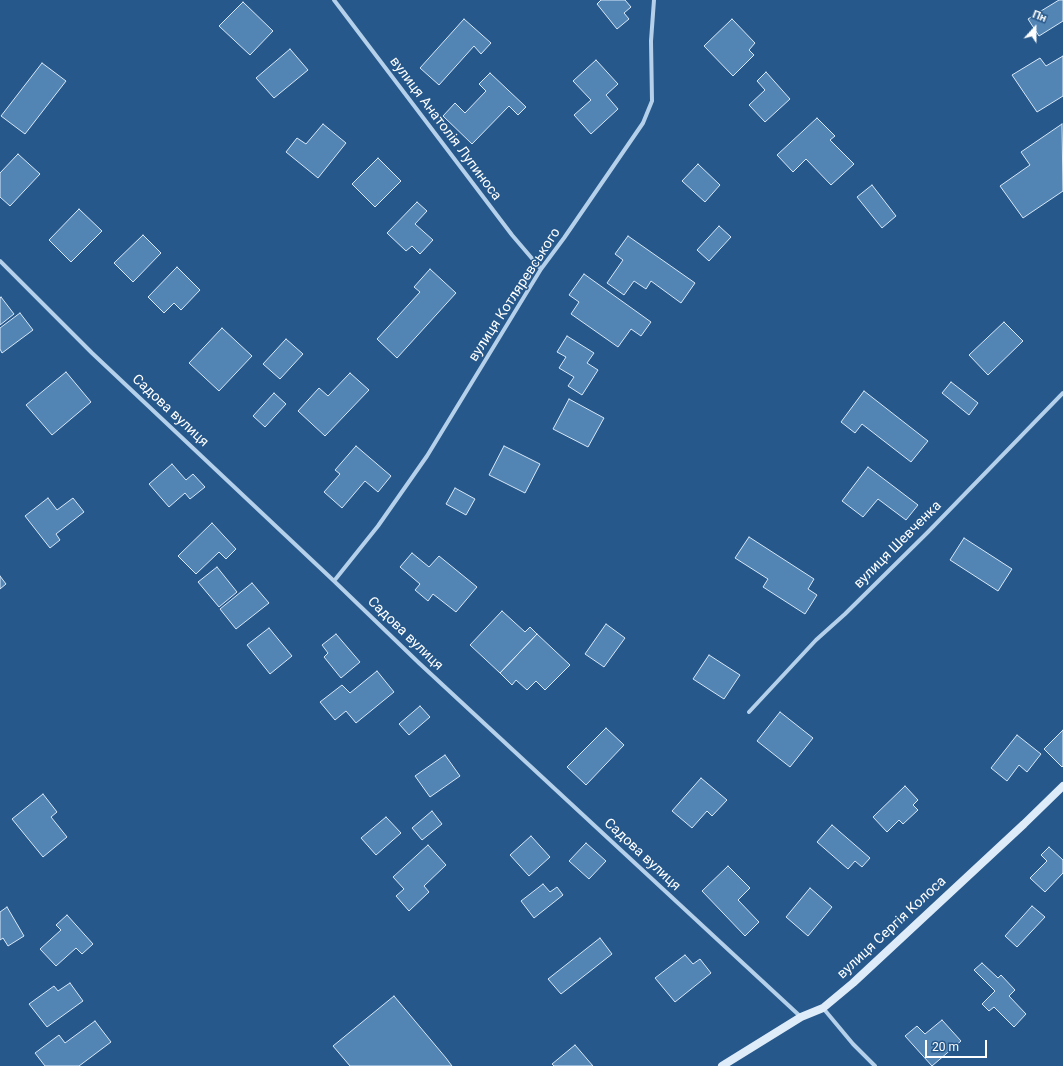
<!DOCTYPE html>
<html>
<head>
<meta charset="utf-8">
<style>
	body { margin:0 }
	#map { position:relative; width:1063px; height:1066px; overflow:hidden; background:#26588b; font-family:Roboto,sans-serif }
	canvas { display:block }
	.north { position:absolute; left:1015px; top:8px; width:40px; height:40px; -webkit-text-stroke:3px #26588b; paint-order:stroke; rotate:21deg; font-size:11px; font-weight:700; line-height:16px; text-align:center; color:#fff }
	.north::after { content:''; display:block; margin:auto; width:14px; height:18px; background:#fff; clip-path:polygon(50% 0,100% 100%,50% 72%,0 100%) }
	.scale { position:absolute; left:925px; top:1040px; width:62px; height:18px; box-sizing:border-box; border:2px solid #fff; border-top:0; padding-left:5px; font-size:12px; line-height:14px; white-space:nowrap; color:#fff; -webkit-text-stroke:3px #26588b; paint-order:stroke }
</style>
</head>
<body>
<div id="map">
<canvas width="1063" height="1066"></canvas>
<div class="north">Пн</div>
<div class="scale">20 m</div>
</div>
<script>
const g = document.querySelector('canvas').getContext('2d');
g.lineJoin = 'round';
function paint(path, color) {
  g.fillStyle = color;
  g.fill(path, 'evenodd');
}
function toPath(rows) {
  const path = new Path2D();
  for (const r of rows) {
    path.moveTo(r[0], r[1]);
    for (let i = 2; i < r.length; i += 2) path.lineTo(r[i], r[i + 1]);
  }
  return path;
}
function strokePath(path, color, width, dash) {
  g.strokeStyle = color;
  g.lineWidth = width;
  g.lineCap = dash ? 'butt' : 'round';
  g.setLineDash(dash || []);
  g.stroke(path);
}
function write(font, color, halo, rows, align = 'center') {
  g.font = font + ' Roboto,sans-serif';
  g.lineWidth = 3;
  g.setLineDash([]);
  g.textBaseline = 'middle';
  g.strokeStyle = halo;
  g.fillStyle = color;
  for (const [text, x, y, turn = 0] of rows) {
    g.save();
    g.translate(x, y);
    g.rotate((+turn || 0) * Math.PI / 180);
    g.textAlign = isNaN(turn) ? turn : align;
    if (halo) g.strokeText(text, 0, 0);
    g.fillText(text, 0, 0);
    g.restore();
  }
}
const building = toPath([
	[601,0,625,0,631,7,624,13,629,19,617,29,597,4,601,0],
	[1059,0,1063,0,1063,21,1039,36,1028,19,1059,0],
	[243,2,273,31,250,55,219,26,243,2],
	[464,19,491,43,481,54,474,46,439,85,420,68,464,19],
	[732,19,755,43,749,50,754,55,733,76,704,46,732,19],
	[290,49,308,70,274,98,256,78,290,49],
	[1063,56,1063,96,1037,112,1012,75,1040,58,1046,66,1063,56],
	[596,60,618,84,606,95,618,109,591,134,574,115,591,100,573,81,596,60],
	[42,63,66,81,25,134,1,116,42,63],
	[766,72,790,99,765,122,749,105,765,90,757,81,766,72],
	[490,73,526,107,518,115,509,106,472,144,443,116,455,103,465,113,486,91,479,84,490,73],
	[817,118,835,136,830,140,854,164,831,185,806,159,793,172,777,155,817,118],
	[323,124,346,143,318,178,286,152,297,138,306,144,323,124],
	[1062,124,1063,191,1023,218,1000,186,1030,165,1021,152,1062,124],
	[18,154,40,174,10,206,0,197,0,173,18,154],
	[378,158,401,181,375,207,352,184,378,158],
	[698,164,720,185,705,202,682,181,698,164],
	[872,185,896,216,882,228,857,197,872,185],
	[417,202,427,211,415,224,433,240,420,254,412,246,406,251,387,233,417,202],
	[79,209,102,231,71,262,49,240,79,209],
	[719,226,731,237,709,261,697,250,719,226],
	[143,235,161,253,133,282,114,263,143,235],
	[628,236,695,283,681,303,651,281,646,289,634,281,624,295,607,283,623,260,615,254,628,236],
	[177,267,200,290,181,310,174,303,164,313,148,297,177,267],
	[430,269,456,293,397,358,377,339,420,292,414,287,430,269],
	[584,274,651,322,641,336,631,329,618,347,571,314,579,302,569,295,584,274],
	[1,297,14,314,0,325,0,298,1,297],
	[20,313,33,330,2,353,0,349,0,328,20,313],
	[1004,322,1023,341,988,375,969,355,1004,322],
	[222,328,252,356,219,391,189,363,222,328],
	[567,336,594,353,587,363,598,370,582,395,568,386,574,377,559,368,566,357,557,352,567,336],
	[286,339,303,354,280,379,263,364,286,339],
	[66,372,91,402,52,435,26,405,66,372],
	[350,373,369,390,325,436,298,411,319,388,328,396,350,373],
	[951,382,978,403,969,415,942,393,951,382],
	[864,391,928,441,911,462,862,424,855,433,841,422,864,391],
	[274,393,286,404,265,427,253,416,274,393],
	[569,399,604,418,588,447,553,429,569,399],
	[356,446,391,476,378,492,365,481,342,508,324,492,340,474,335,470,356,446],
	[504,446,540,464,525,493,489,475,504,446],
	[172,464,186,480,193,474,205,487,190,499,185,493,169,507,149,484,172,464],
	[868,467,918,505,906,520,878,499,863,517,842,501,868,467],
	[455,488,475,499,466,515,446,504,455,488],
	[48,498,57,510,73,498,84,512,56,534,60,540,50,548,25,516,48,498],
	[212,523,236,549,226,559,219,552,196,574,178,556,212,523],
	[749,537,814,579,808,589,817,595,805,614,763,587,768,579,735,558,749,537],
	[964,538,1012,569,998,591,950,560,964,538],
	[412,553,429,567,439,556,477,587,456,612,433,594,428,601,415,590,420,584,400,567,412,553],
	[217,567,237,592,219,607,198,582,217,567],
	[0,576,6,584,0,589,0,576],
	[252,583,269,603,236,629,220,609,252,583],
	[502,611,525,632,530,627,537,634,500,673,470,645,502,611],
	[606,624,625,638,604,667,585,654,606,624],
	[269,628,292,656,270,674,247,645,269,628],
	[336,634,360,662,341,678,324,657,328,653,322,645,336,634],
	[537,634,570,665,545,690,536,681,527,690,516,680,512,685,500,673,537,634],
	[709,655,740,675,724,699,693,679,709,655],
	[377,671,394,692,356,723,346,711,335,720,320,702,342,685,350,693,377,671],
	[420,706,430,717,409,735,399,724,420,706],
	[780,712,813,738,790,767,757,741,780,712],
	[606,728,624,745,586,785,567,767,606,728],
	[1063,730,1063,766,1062,767,1044,749,1063,730],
	[1017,735,1041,754,1027,772,1019,765,1007,781,991,768,1017,735],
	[445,755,460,776,430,797,415,776,445,755],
	[701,778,727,800,712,816,707,811,692,828,672,811,701,778],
	[905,786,918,800,913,805,918,810,903,824,899,820,887,832,873,817,905,786],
	[43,794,57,812,51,817,67,837,43,857,12,819,43,794],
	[432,811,442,824,422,840,412,828,432,811],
	[386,817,401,833,376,855,361,838,386,817],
	[832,825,870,858,862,867,855,861,848,869,817,842,832,825],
	[531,836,550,857,529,876,510,855,531,836],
	[586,843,606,861,589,879,569,861,586,843],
	[428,845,446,865,424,886,429,892,409,911,396,896,404,889,393,877,428,845],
	[1049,847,1063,860,1063,873,1045,892,1030,878,1047,861,1041,855,1049,847],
	[728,866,750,888,738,900,759,922,745,936,702,891,728,866],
	[543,884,550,892,557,887,563,895,534,918,521,901,543,884],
	[810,888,832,907,808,936,786,917,810,888],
	[1032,906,1045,917,1017,947,1005,936,1032,906],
	[7,907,24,936,8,946,3,938,0,940,0,912,7,907],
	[67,915,93,944,82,954,76,948,56,966,40,949,61,930,56,925,67,915],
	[600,938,612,954,561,994,548,979,600,938],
	[685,955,693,964,700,959,711,973,675,1002,655,978,685,955],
	[982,963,998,978,1001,975,1015,990,1009,996,1026,1014,1014,1027,994,1007,989,1011,982,1004,995,991,974,970,982,963],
	[70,983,83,1001,47,1027,29,1004,54,986,58,991,70,983],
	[394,996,446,1058,452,1066,350,1066,333,1046,394,996],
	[942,1020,961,1041,932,1066,905,1036,917,1026,925,1034,942,1020],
	[95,1021,111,1042,79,1066,45,1066,35,1053,59,1035,65,1043,95,1021],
	[575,1045,593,1066,554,1066,552,1064,575,1045]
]);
const street = toPath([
	[334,0,512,235,541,269],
	[0,261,92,353,334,581,419,663,801,1017],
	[334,581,378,526,427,456,541,269,564,238,643,123,652,101,651,41,654,0],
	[749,712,816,640,845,614,928,532,1063,393],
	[823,1008,853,1044,875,1066]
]);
const secondary = toPath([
	[722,1066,801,1017,823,1008,853,983,1024,824,1063,786]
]);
const streetNames = [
	["вулиця Анатолія Лупиноса",445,129,53],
	["вулиця Котляревського",515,295,-57],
	["Садова вулиця",170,411,43],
	["вулиця Шевченка",898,545,-45],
	["Садова вулиця",405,634,44],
	["Садова вулиця",642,855,43],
	["вулиця Сергія Колоса",892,928,-43]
];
paint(building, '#5284b4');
strokePath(building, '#d8e8f8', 1);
strokePath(street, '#b4d0ea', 4);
strokePath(secondary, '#deebf8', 8);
write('14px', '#fff', '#26588b', streetNames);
</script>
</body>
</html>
